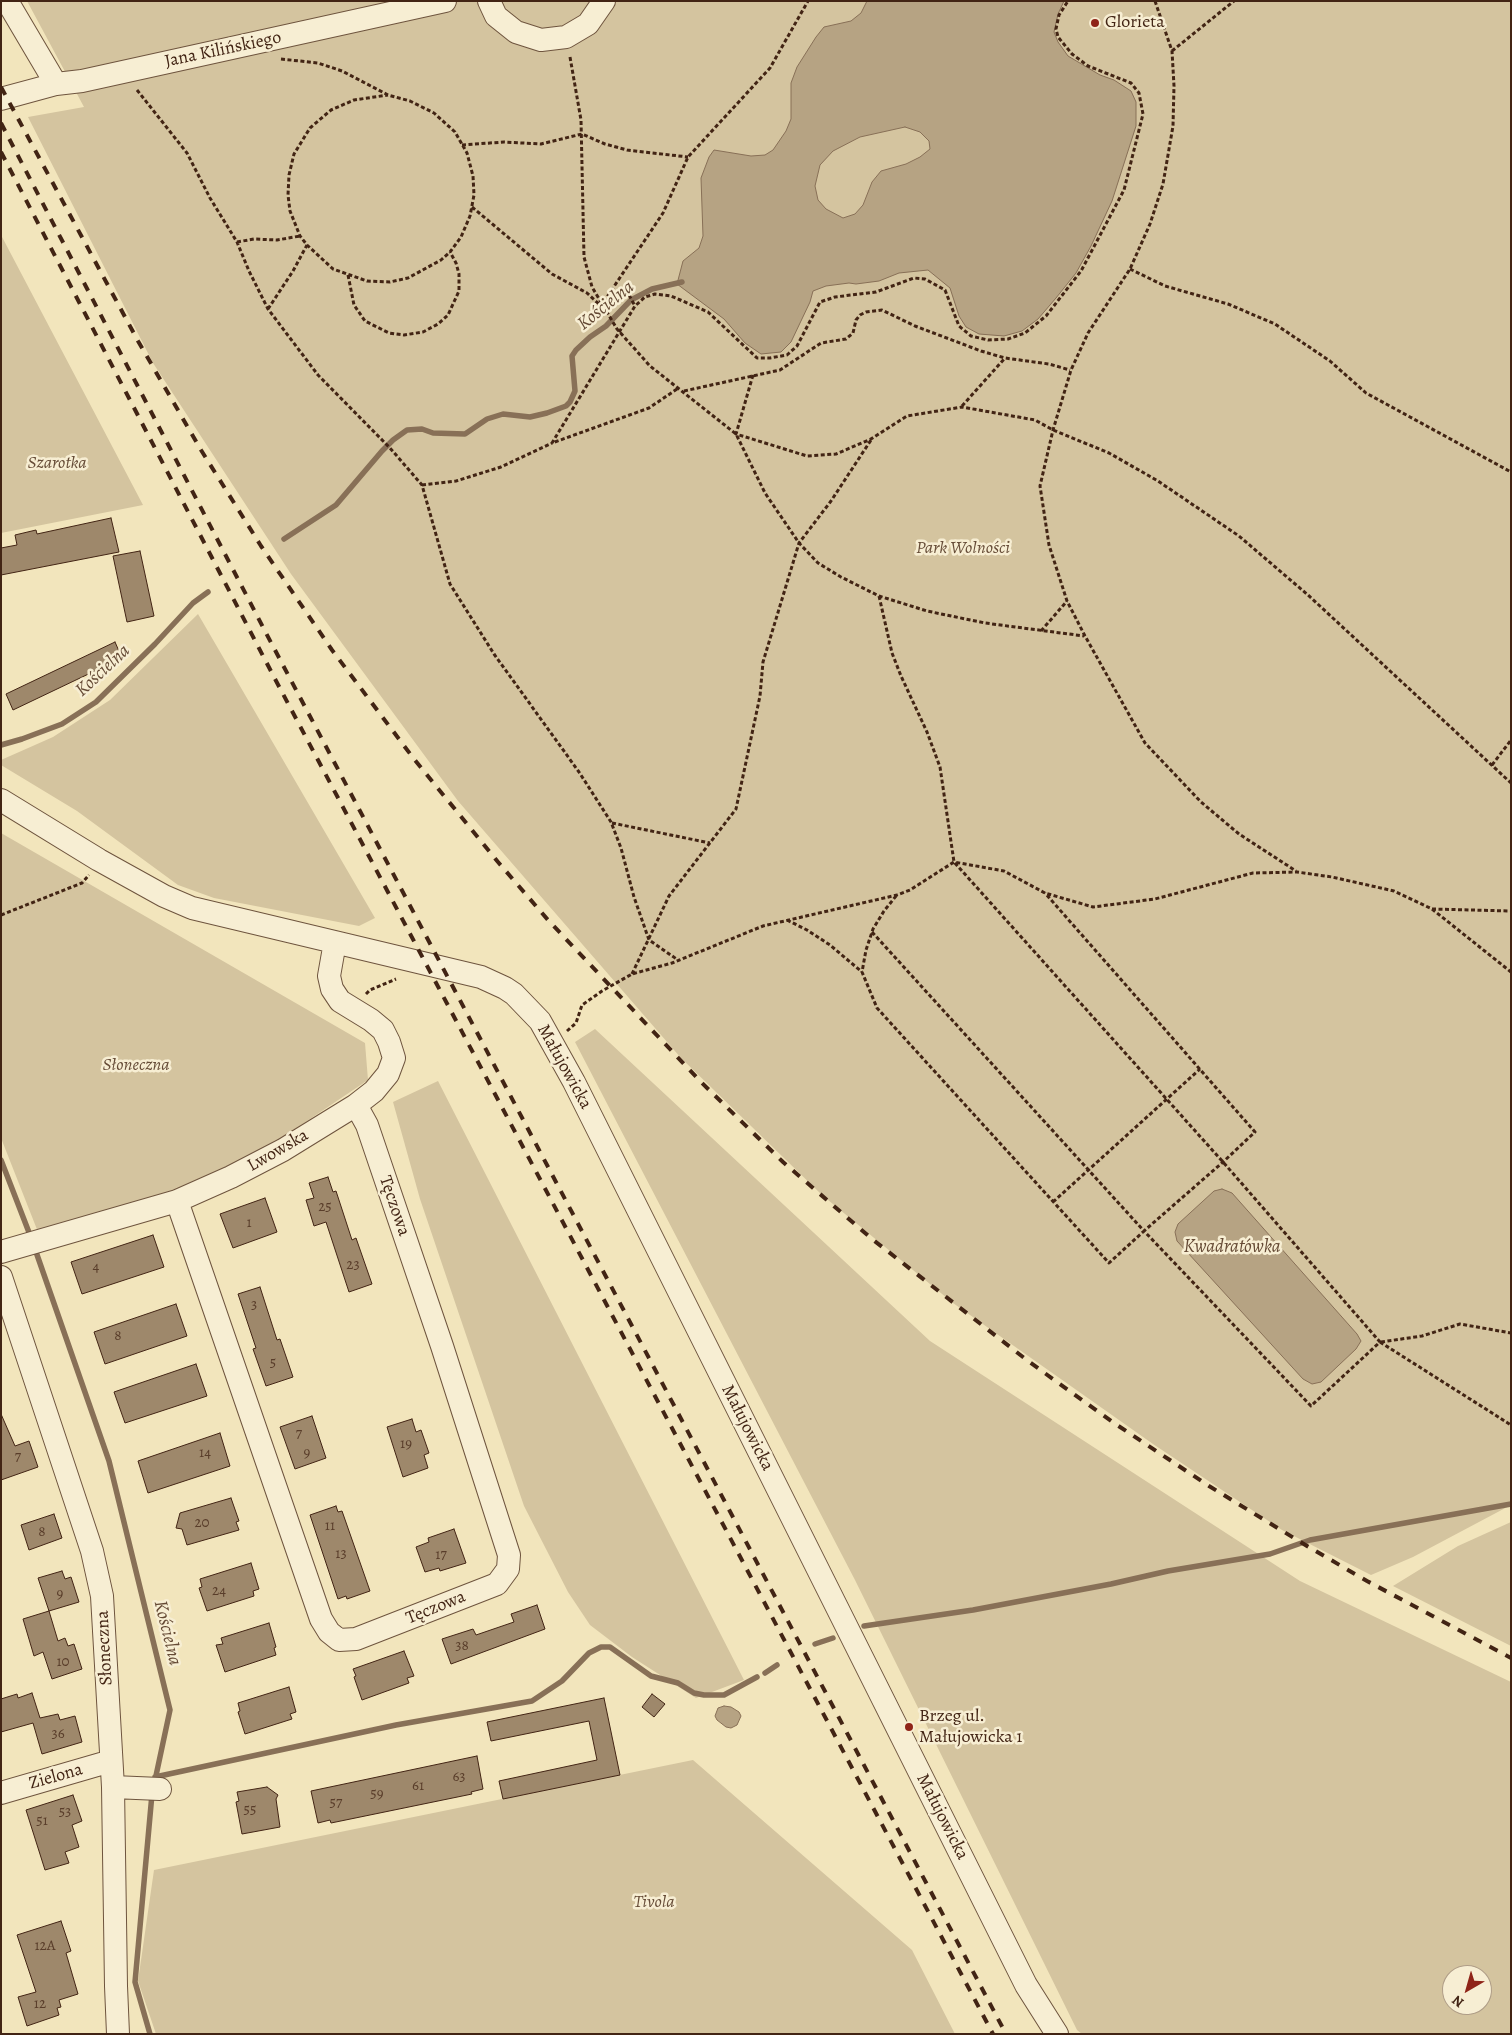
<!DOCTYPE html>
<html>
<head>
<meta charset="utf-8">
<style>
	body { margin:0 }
	#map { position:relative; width:1512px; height:2035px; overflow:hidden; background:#f2e5bc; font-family:Alegreya,serif }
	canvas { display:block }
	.frame { position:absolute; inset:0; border:2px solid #422414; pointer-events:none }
	.north { position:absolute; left:1442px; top:1965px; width:50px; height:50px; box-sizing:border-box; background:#f7eed3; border:1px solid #af9d87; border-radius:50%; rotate:218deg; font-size:14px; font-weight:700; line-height:20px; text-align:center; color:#422414 }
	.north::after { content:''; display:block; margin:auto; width:18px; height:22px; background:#8f2418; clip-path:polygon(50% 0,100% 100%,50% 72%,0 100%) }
</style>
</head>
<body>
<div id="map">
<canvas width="1512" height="2035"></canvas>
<div class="frame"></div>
<div class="north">N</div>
</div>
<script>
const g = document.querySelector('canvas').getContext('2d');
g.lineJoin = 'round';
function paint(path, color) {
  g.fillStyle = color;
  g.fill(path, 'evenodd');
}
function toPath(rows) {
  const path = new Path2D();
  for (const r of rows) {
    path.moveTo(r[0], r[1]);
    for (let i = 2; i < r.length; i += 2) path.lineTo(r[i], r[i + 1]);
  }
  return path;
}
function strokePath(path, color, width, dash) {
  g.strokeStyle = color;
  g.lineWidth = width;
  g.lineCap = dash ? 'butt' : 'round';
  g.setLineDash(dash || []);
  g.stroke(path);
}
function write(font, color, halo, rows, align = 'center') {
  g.font = font + ' Alegreya,serif';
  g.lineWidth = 5;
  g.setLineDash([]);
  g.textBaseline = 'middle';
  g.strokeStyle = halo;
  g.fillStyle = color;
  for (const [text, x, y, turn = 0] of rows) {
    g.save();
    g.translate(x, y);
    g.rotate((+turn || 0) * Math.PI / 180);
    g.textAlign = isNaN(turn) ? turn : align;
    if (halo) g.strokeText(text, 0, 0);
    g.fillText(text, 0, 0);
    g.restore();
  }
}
const green = toPath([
	[27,1,1511,1,1511,1505,1413,1557,1371,1575,1282,1530,1153,1444,953,1303,822,1195,681,1058,458,801,291,574,153,363,28,117,84,107],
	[1,235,143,505,1,533],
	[198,614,375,918,359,926,214,898,178,885,77,811,1,765,1,760,53,737,110,700],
	[1,833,365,1043,368,1080,249,1160,178,1194,38,1232,1,1138],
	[595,1029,930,1341,1300,1581,1511,1682,1511,2034,1082,2034,1077,2030,855,1580,575,1042],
	[1452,1975,1482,1975,1482,2005,1452,2005],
	[438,1081,744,1680,696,1698,632,1657,590,1625,568,1592,524,1506,420,1199,393,1102],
	[1511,1522,1511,1646,1393,1586,1458,1546],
	[693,1760,912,1950,955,2034,156,2034,138,1981,154,1870]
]);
const water = toPath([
	[867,1,1064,1,1058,14,1054,32,1058,42,1068,56,1100,75,1114,80,1131,91,1136,102,1136,126,1112,201,1091,246,1076,273,1056,298,1038,319,1022,331,1004,336,979,334,966,327,959,316,950,288,928,270,899,273,879,281,856,284,849,283,826,286,813,291,810,302,791,342,781,352,761,354,745,343,724,319,677,284,683,261,699,248,703,236,701,178,709,157,714,150,751,156,765,155,773,150,786,131,791,119,791,83,797,67,816,37,824,27,851,21,861,13,867,1],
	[905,127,920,132,929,141,930,149,920,157,906,164,881,171,872,182,863,205,855,214,843,218,826,209,818,200,815,186,820,165,833,151,860,137,905,127],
	[1222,1189,1232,1193,1357,1334,1361,1341,1356,1349,1321,1382,1312,1384,1303,1379,1177,1241,1175,1232,1178,1224,1214,1191,1222,1189],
	[724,1706,731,1707,739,1712,741,1716,737,1725,731,1728,726,1727,717,1720,715,1716,718,1708,724,1706]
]);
const stream = toPath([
	[284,539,336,505,382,451,393,440,407,430,422,429,433,433,465,434,487,419,503,414,530,417,547,413,566,406,570,402,575,391,572,356,576,350,590,337,606,326,631,300,652,289,682,282],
	[1,745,22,739,62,724,96,702,155,644,193,603,208,592],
	[1,1160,30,1235],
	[35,1249,109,1461,170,1710,154,1785],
	[864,1626,973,1610,1111,1584,1168,1571,1270,1554,1310,1540,1511,1504],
	[815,1644,833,1638],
	[765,1673,777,1665],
	[155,1777,396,1725,532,1701,562,1681,589,1653,601,1647,610,1647,651,1676,678,1683,694,1693,704,1695,724,1695,757,1677],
	[150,2034,135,1982,152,1794]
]);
const building = toPath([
	[111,518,119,552,1,575,1,548,17,545,15,535,36,530,37,534,111,518],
	[140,551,154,616,127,622,113,556,140,551],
	[115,642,122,658,13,710,6,694,115,642],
	[328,1177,333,1192,336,1191,352,1240,356,1238,372,1284,349,1292,326,1222,314,1226,306,1200,314,1198,309,1183,328,1177],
	[265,1198,277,1232,233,1248,220,1214,265,1198],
	[153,1235,164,1267,82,1294,71,1262,153,1235],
	[260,1287,277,1340,280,1339,293,1377,266,1386,253,1349,256,1348,238,1294,260,1287],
	[176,1304,187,1336,105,1364,94,1332,176,1304],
	[196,1364,207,1396,125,1423,114,1392,196,1364],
	[1,1414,15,1446,29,1441,38,1467,1,1480,1,1414],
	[312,1416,326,1458,295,1469,280,1427,312,1416],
	[412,1419,416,1432,421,1430,429,1453,424,1455,428,1468,403,1477,387,1427,412,1419],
	[220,1433,230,1466,148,1493,138,1461,220,1433],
	[231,1498,239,1521,236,1522,239,1530,187,1545,182,1529,176,1528,180,1513,231,1498],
	[336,1506,338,1512,342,1511,370,1591,347,1599,346,1596,338,1599,310,1515,336,1506],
	[54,1514,62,1538,29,1550,21,1525,54,1514],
	[454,1529,466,1563,440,1571,439,1568,425,1572,416,1547,429,1542,428,1538,454,1529],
	[251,1563,259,1589,253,1591,254,1596,207,1611,199,1588,202,1587,200,1579,251,1563],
	[62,1571,65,1579,71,1577,79,1602,49,1611,38,1578,62,1571],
	[537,1605,545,1629,451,1664,442,1639,473,1629,476,1635,514,1622,511,1614,537,1605],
	[49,1611,58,1641,65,1638,68,1646,74,1644,82,1669,52,1679,43,1652,34,1656,23,1619,49,1611],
	[269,1623,276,1647,274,1648,276,1655,225,1672,216,1645,223,1644,221,1638,269,1623],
	[404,1651,414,1676,407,1678,409,1683,362,1700,354,1677,356,1676,353,1669,404,1651],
	[289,1687,296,1712,290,1714,292,1719,245,1734,238,1712,240,1711,238,1703,289,1687],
	[32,1693,40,1718,58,1714,60,1720,75,1716,82,1742,42,1754,33,1723,1,1732,1,1699,17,1694,18,1698,32,1693],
	[652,1694,665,1704,654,1717,642,1707,652,1694],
	[604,1698,620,1775,503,1799,499,1781,597,1760,589,1721,491,1741,487,1722,604,1698],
	[477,1756,483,1789,471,1792,472,1794,331,1823,330,1820,318,1823,311,1791,477,1756],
	[267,1787,278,1795,276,1799,280,1827,242,1834,236,1802,239,1801,237,1792,267,1787],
	[73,1795,82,1821,72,1825,79,1847,65,1852,69,1863,45,1870,26,1810,73,1795],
	[61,1921,71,1951,66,1953,78,1994,59,2000,61,2007,57,2008,59,2015,27,2026,18,1997,36,1992,17,1935,61,1921]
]);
const path = toPath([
	[1155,1,1172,51,1174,86,1173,126,1163,184,1150,224,1130,269,1088,333,1071,370,1053,430,1040,486,1049,545,1067,601,1085,636,1145,743,1201,802,1239,834,1296,871],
	[1172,51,1234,1],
	[570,57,581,120,584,257,592,287,617,329,650,366,736,434,765,493,799,543,818,563,841,577,879,596,927,611,985,623,1084,636],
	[281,59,318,63,342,71,388,95,410,101,434,113,455,132,467,153,473,176,474,195,470,216,461,237,450,252,441,260,408,278,390,282,367,281,333,269,307,245,300,236,290,211,288,195,289,175,294,154,310,128,331,110,354,100,388,95],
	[137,90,187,153,210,198,237,242,249,271,268,309,318,375,390,448,422,485,450,584,494,654,579,772,611,822,621,848,634,897,649,940,678,960],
	[462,145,504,142,541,144,582,134,605,144,627,150,688,157],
	[472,207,552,274,587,293,601,306],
	[237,242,254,239,277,240,300,236],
	[1130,269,1165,286,1228,304,1275,324,1330,361,1366,393,1511,472],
	[348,275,354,305,365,321,389,333,404,335,423,332,438,324,448,315,459,291,459,274,456,263,450,252],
	[629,295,635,306],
	[268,309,293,271,307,245],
	[605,309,607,297,663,213,688,157,770,68,808,1],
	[753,375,736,434,807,456,836,454,871,439,907,416,962,407,1035,420,1053,430,1109,453,1158,481,1239,536,1308,595,1511,783],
	[677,389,649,408,552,443,635,306,645,297,655,294,671,296,708,312,757,358,770,358,787,355,797,346,820,302,835,297,876,292,914,278,925,279,945,290,959,326,971,336,988,340,1008,339,1025,333,1046,316,1081,271,1124,190,1143,114,1139,93,1131,83,1088,66,1072,54,1058,37,1056,29,1059,15,1068,1],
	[684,391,780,370,821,343,846,339,853,333,856,320,860,315,866,312,882,310,915,326,981,351,1005,358,1049,364,1070,370],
	[962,406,1005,358],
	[422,485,456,481,501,467,552,443],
	[879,596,892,653,901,676,927,732,940,767,954,862,1223,1162,1380,1342,1311,1406,1144,1231,1223,1162,1255,1132,1045,893],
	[1041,631,1067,601],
	[1492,765,1511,740],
	[612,823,710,843],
	[1432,909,1511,911],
	[1,915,82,883,89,875],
	[787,920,807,930,830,945,862,972],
	[872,932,1144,1231,1109,1263,877,1008,862,972,866,950,873,929,884,911,896,896],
	[632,974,669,896,736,809,760,696,763,662,799,543,831,501,871,440],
	[366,994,370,990,396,979],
	[567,1031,576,1023,582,1005,602,991,632,974,672,963,763,926,897,895,910,890,954,862,1004,871,1045,893,1093,907,1155,899,1253,873,1297,872,1332,877,1394,891,1432,909,1511,972],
	[1053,1202,1200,1069],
	[1380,1342,1511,1425],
	[1381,1342,1422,1336,1460,1324,1511,1333]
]);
const minor = toPath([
	[7,1,56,84],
	[489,1,496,16,516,32,541,40,566,37,588,24,604,1],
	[1,99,56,84,82,81,445,1],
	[1,800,99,860,164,896,192,908,481,977,505,988,514,994,540,1021,574,1082,1026,1985,1057,2034],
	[177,1201,321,1619,329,1632,339,1640,356,1639,497,1584,508,1569,509,1555,442,1346,367,1125,356,1105],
	[1,1252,177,1201,231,1177,283,1150,356,1105,374,1091,388,1074,394,1058,389,1042,383,1030,371,1020,340,1001,332,989,329,976,335,942],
	[1,1277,92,1551,102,1596,113,1787,116,1986,118,2034],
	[113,1787,160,1789],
	[1,1793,111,1761]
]);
const rail = toPath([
	[1,87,138,341,201,450,261,546,332,650,414,759,498,862,548,920,702,1083,783,1162,872,1239,1028,1361,1114,1423,1209,1486,1307,1546,1367,1581,1511,1658],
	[1,123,266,633,1006,2034],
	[1,152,274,677,993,2034]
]);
const markers = [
	[1095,23,5,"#8f2418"],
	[909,1727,5,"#8f2418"]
];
const numberNames = [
	["25",325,1207],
	["1",249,1223],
	["23",353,1265],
	["4",96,1267],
	["3",254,1305],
	["8",118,1336],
	["5",273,1363],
	["7",299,1434],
	["19",406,1444],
	["14",205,1453],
	["9",307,1453],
	["7",18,1457],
	["20",202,1523],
	["11",330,1526],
	["8",42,1532],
	["13",341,1554],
	["17",441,1555],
	["24",219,1591],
	["9",60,1594],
	["38",462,1646],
	["10",63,1662],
	["36",58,1734],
	["63",459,1777],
	["61",418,1786],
	["59",377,1794],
	["57",336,1803],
	["55",250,1810],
	["53",65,1812],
	["51",42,1821],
	["12A",45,1946],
	["12",40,2004]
];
const poiNames = [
	["Glorieta",1105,23],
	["Brzeg ul.",919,1717],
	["Małujowicka 1",919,1738]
];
const streetNames = [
	["Jana Kilińskiego",223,50,-12],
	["Małujowicka",564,1067,61],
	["Lwowska",278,1151,-30],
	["Tęczowa",394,1206,71],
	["Małujowicka",747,1428,63],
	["Tęczowa",436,1608,-22],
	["Słoneczna",105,1648,-93],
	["Zielona",56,1777,-16],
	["Małujowicka",942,1817,63]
];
const parkNames = [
	["Szarotka",57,464],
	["Park Wolności",963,549],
	["Słoneczna",136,1066],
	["Tivola",654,1903]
];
const waterNames = [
	["Kościelna",606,306,-39],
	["Kościelna",103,671,-43],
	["Kwadratówka",1232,1247],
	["Kościelna",167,1633,76]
];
paint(green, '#d4c49f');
paint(water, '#b6a383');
strokePath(water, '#887057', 1);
strokePath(stream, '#887057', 5.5);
paint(building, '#9e886b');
strokePath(building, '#422414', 1);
strokePath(minor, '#6e543e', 24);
strokePath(path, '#422414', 3, [4, 2.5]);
strokePath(minor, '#f7eed3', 22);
strokePath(rail, '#422414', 4, [9, 9]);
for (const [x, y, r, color] of markers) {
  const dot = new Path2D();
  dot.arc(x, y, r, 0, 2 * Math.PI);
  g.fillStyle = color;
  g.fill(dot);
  strokePath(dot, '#f7eed3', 2);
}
write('15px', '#593d2a', null, numberNames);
write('18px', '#422414', '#f7eed3', poiNames, 'left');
write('18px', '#422414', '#f7eed3', streetNames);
write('italic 18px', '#664c37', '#f7eed3', parkNames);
write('italic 19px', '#654a35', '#f7eed3', waterNames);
</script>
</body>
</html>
